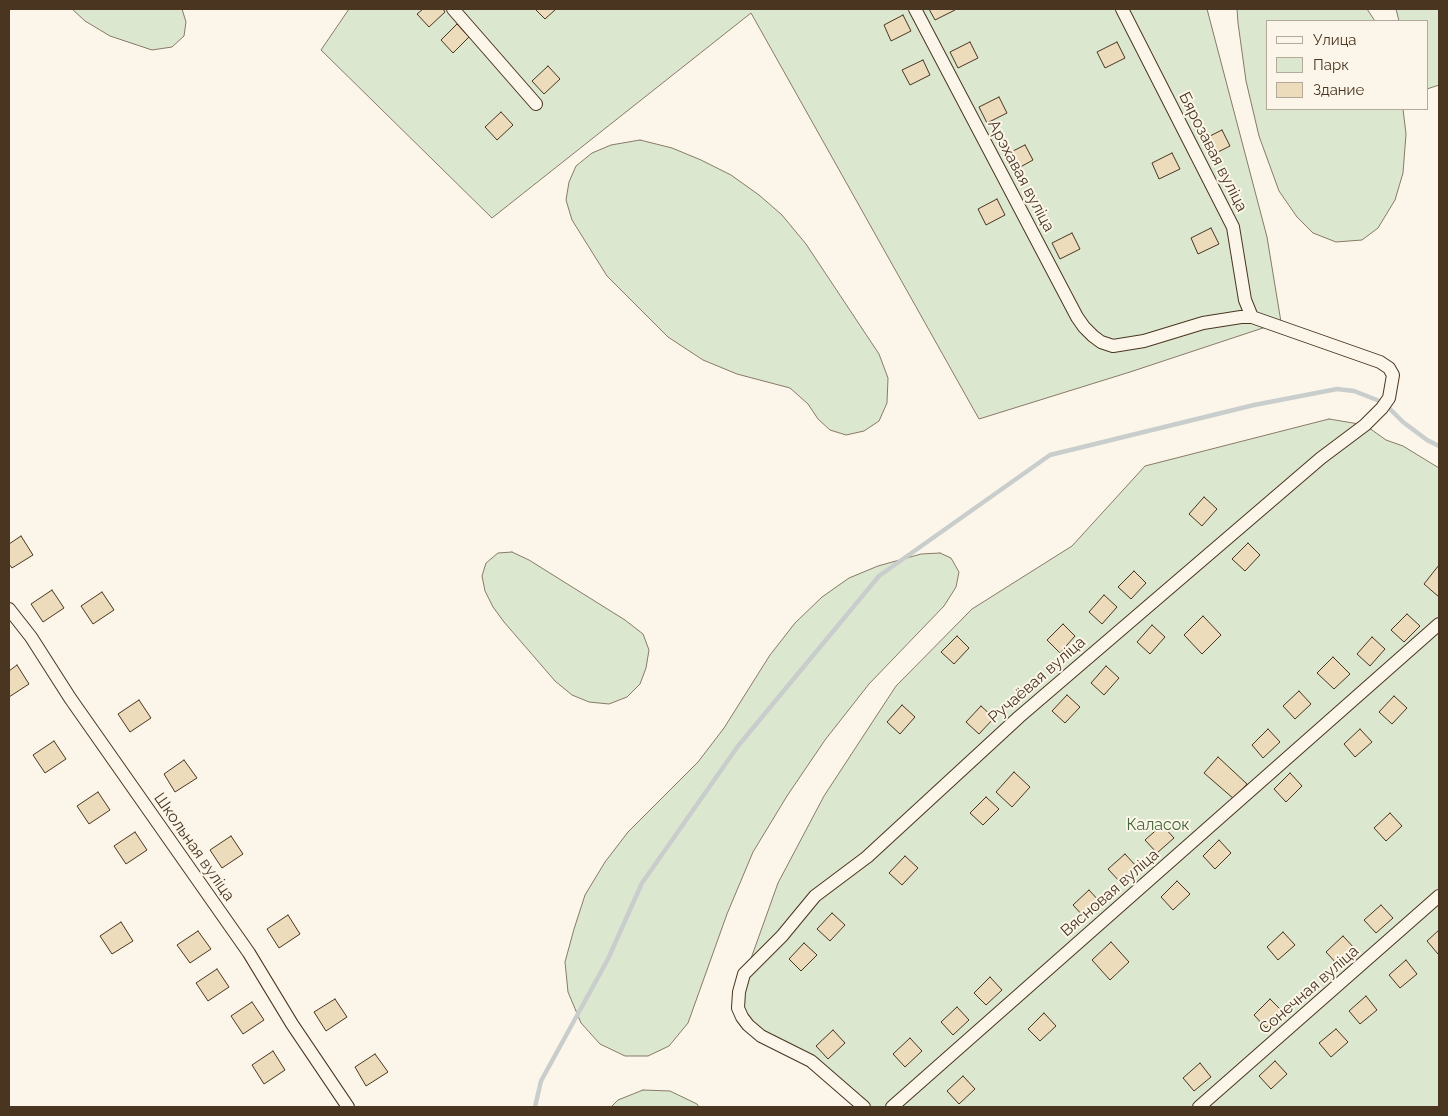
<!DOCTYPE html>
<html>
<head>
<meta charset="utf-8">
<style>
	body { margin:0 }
	#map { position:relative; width:1448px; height:1116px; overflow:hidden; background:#fbf6e9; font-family:Raleway,sans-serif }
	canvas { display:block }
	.frame { position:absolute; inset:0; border:10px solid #4a3520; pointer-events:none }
	.legend { position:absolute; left:1266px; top:20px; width:162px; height:90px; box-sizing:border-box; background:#fbf6e9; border:1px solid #b4a999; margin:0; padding:6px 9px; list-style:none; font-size:15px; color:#4a3520 }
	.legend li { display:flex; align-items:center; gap:10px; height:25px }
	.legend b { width:25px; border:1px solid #b4a999 }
</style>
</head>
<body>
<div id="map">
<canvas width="1448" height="1116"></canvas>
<div class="frame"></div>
<ul class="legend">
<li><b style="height:6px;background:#fbf6e9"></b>Улица</li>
<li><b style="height:14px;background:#dce7d0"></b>Парк</li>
<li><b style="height:14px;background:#ecdcbc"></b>Здание</li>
</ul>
</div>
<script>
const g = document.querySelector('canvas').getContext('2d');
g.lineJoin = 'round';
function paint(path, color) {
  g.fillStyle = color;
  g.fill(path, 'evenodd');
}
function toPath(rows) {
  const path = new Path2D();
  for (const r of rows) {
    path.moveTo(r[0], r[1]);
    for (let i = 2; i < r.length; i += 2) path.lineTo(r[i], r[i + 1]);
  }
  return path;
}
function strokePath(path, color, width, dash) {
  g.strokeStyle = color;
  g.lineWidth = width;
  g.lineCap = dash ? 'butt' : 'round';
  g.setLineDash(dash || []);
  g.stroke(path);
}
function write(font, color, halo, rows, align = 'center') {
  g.font = font + ' Raleway,sans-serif';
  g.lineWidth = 4;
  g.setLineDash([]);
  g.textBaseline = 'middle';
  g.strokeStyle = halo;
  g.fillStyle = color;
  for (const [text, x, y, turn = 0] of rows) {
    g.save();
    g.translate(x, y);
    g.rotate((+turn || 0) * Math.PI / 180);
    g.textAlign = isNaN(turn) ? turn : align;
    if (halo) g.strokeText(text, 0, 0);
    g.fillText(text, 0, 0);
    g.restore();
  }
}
const green = toPath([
	[72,9,182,9,186,22,184,36,172,47,152,50,110,36,85,21,72,9],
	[349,9,1207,9,1267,237,1281,322,1130,372,979,419,751,13,492,218,321,50,349,9],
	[1237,9,1367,9,1375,21,1267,21,1267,109,1403,109,1406,134,1403,173,1395,200,1378,228,1362,240,1336,242,1313,233,1297,217,1279,191,1259,136,1246,81,1238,23,1237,9],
	[1396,9,1439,9,1439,85,1427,89,1427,21,1399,21,1396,9],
	[640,140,672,148,701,160,731,175,759,195,782,215,806,244,879,354,888,378,887,403,879,421,864,431,846,435,830,430,818,419,808,404,790,388,737,374,703,360,668,337,607,276,572,220,566,200,569,182,576,166,592,153,611,145,640,140],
	[1329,419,1365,425,1386,440,1403,446,1439,468,1439,1107,864,1107,820,1068,748,1025,739,992,778,883,824,796,896,686,972,609,1072,546,1145,466,1329,419],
	[512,552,529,560,625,620,643,634,649,650,646,668,640,684,627,697,609,704,589,702,572,695,555,681,504,622,493,607,485,591,482,576,486,563,498,553,512,552],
	[940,553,951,558,959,572,956,587,944,606,869,684,825,740,787,796,753,852,727,914,688,1023,669,1046,648,1056,625,1056,600,1044,581,1023,568,992,565,962,574,929,585,895,605,862,628,832,698,762,724,728,770,655,795,623,822,597,849,578,878,566,921,554,940,553],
	[643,1090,670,1091,697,1104,699,1107,611,1107,618,1100,643,1090]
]);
const stream = toPath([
	[535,1107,541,1081,608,959,642,883,738,746,879,576,1050,455,1254,405,1337,389,1354,391,1377,400,1390,409,1403,422,1427,440,1439,446]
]);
const building = toPath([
	[423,9,443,9,445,12,429,27,417,14,423,9],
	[535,9,556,9,545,19,535,9],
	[929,9,954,9,955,10,935,20,929,9],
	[903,15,911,31,891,41,884,25,903,15],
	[457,24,469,37,453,53,441,40,457,24],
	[970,42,978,58,958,68,950,52,970,42],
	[1117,42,1125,58,1105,68,1097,52,1117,42],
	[923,60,930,75,910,85,902,70,923,60],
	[548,66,560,79,544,94,532,81,548,66],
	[999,97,1007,113,987,123,979,107,999,97],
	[501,112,513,125,497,140,485,127,501,112],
	[1222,130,1230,146,1210,156,1202,140,1222,130],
	[1025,145,1033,160,1013,171,1005,155,1025,145],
	[1172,153,1180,169,1159,179,1152,163,1172,153],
	[997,199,1005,215,986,225,978,209,997,199],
	[1211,228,1219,244,1198,254,1191,238,1211,228],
	[1072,233,1080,249,1060,259,1052,243,1072,233],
	[1204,497,1217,509,1202,526,1189,514,1204,497],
	[21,536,33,555,12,568,9,564,9,544,21,536],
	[1248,543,1260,555,1245,571,1232,559,1248,543],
	[1439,565,1439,597,1424,584,1439,565],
	[1134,571,1146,583,1131,599,1118,587,1134,571],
	[52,590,64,608,43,622,31,604,52,590],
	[102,592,114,610,93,624,81,606,102,592],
	[1104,595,1117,607,1102,624,1089,612,1104,595],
	[1407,614,1420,626,1404,642,1391,630,1407,614],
	[1203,616,1221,635,1202,654,1184,635,1203,616],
	[1063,624,1075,636,1060,653,1047,640,1063,624],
	[1152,625,1165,637,1150,654,1137,642,1152,625],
	[957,636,969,648,954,664,941,652,957,636],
	[1372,637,1385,649,1370,666,1357,654,1372,637],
	[1333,657,1350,674,1334,689,1317,673,1333,657],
	[17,665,29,684,9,697,9,671,17,665],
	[1106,666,1119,678,1104,695,1091,683,1106,666],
	[1299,691,1311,704,1295,719,1283,706,1299,691],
	[1067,695,1080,707,1065,723,1052,711,1067,695],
	[1394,696,1407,708,1392,724,1379,712,1394,696],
	[139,700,151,718,130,732,118,714,139,700],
	[902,705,915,717,900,734,887,722,902,705],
	[981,706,994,718,979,734,966,722,981,706],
	[1268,729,1280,742,1263,758,1252,745,1268,729],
	[1360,729,1372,742,1355,757,1344,744,1360,729],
	[54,741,66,759,45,773,33,755,54,741],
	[1218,757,1247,784,1234,799,1204,773,1218,757],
	[184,760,197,778,175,792,164,774,184,760],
	[1014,772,1030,787,1012,807,996,792,1014,772],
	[1290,773,1302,786,1286,802,1274,789,1290,773],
	[98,792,110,810,89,824,77,806,98,792],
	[986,797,999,809,983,825,970,813,986,797],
	[1390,813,1402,826,1386,841,1374,828,1390,813],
	[1162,825,1174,838,1157,853,1145,840,1162,825],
	[135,832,147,850,126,864,114,846,135,832],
	[231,836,243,854,222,868,210,850,231,836],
	[1219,840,1231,853,1215,869,1203,856,1219,840],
	[1125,854,1137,867,1120,882,1108,869,1125,854],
	[905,856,918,868,902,885,889,873,905,856],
	[1177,881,1190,894,1173,910,1161,897,1177,881],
	[1089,890,1101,903,1085,918,1073,905,1089,890],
	[1381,905,1393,918,1376,933,1364,920,1381,905],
	[832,913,845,925,830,941,817,929,832,913],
	[288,915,300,934,279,948,267,929,288,915],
	[121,922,133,941,112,954,100,936,121,922],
	[1439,930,1439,953,1438,954,1427,941,1439,930],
	[198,931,211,949,190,963,177,945,198,931],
	[1283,932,1295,945,1278,960,1267,947,1283,932],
	[1343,936,1355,949,1338,965,1326,952,1343,936],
	[1111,942,1129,962,1110,980,1092,960,1111,942],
	[804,943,817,955,801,971,789,959,804,943],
	[1406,960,1417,974,1400,988,1389,975,1406,960],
	[217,969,229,987,208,1001,196,983,217,969],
	[990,977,1002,990,986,1005,974,993,990,977],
	[1366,996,1377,1010,1360,1024,1349,1011,1366,996],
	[335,999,347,1017,326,1031,314,1012,335,999],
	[1270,999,1283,1012,1266,1028,1254,1015,1270,999],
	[252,1002,264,1020,243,1034,231,1016,252,1002],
	[957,1007,969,1020,953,1035,941,1022,957,1007],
	[1044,1013,1056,1026,1040,1041,1028,1029,1044,1013],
	[1336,1029,1348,1042,1331,1057,1319,1043,1336,1029],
	[833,1030,845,1043,828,1059,816,1046,833,1030],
	[910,1038,922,1051,905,1067,893,1054,910,1038],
	[273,1051,285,1070,264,1084,252,1065,273,1051],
	[375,1054,388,1072,366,1086,355,1067,375,1054],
	[1275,1061,1287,1074,1271,1089,1259,1076,1275,1061],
	[1200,1063,1211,1077,1194,1091,1183,1078,1200,1063],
	[963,1076,975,1089,959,1104,947,1091,963,1076]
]);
const minor = toPath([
	[453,9,536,104],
	[1122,9,1233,227,1245,300,1252,317],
	[9,609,31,637,70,698,249,953,292,1024,348,1107],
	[864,1107,811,1061,761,1036,748,1025,742,1017,738,1008,739,992,744,974,782,936,815,896,867,857,1019,717,1321,458,1365,425,1382,408,1389,398,1393,375,1389,368,1380,362,1252,317,1241,317,1203,323,1144,341,1113,346,1101,342,1093,336,1084,327,1077,317,915,9],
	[892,1107,1439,624],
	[1199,1107,1439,896]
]);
const streetNames = [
	["Бярозавая вуліца",1213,152,63],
	["Арэхавая вуліца",1021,176,62],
	["Ручаёвая вуліца",1037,680,-41],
	["Школьная вуліца",194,847,55],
	["Вясновая вуліца",1110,893,-41],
	["Сонечная вуліца",1309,990,-41]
];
const parkNames = [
	["Каласок",1158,825]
];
paint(green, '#dce7d0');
strokePath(green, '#887966', 1);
strokePath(stream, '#c9cecd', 4.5);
paint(building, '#ecdcbc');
strokePath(building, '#4a3520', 1);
strokePath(minor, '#4a3520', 14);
strokePath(minor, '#fbf6e9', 12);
write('16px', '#4a3520', '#fbf6e9', streetNames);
write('16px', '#436837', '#fbf6e9', parkNames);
</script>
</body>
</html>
